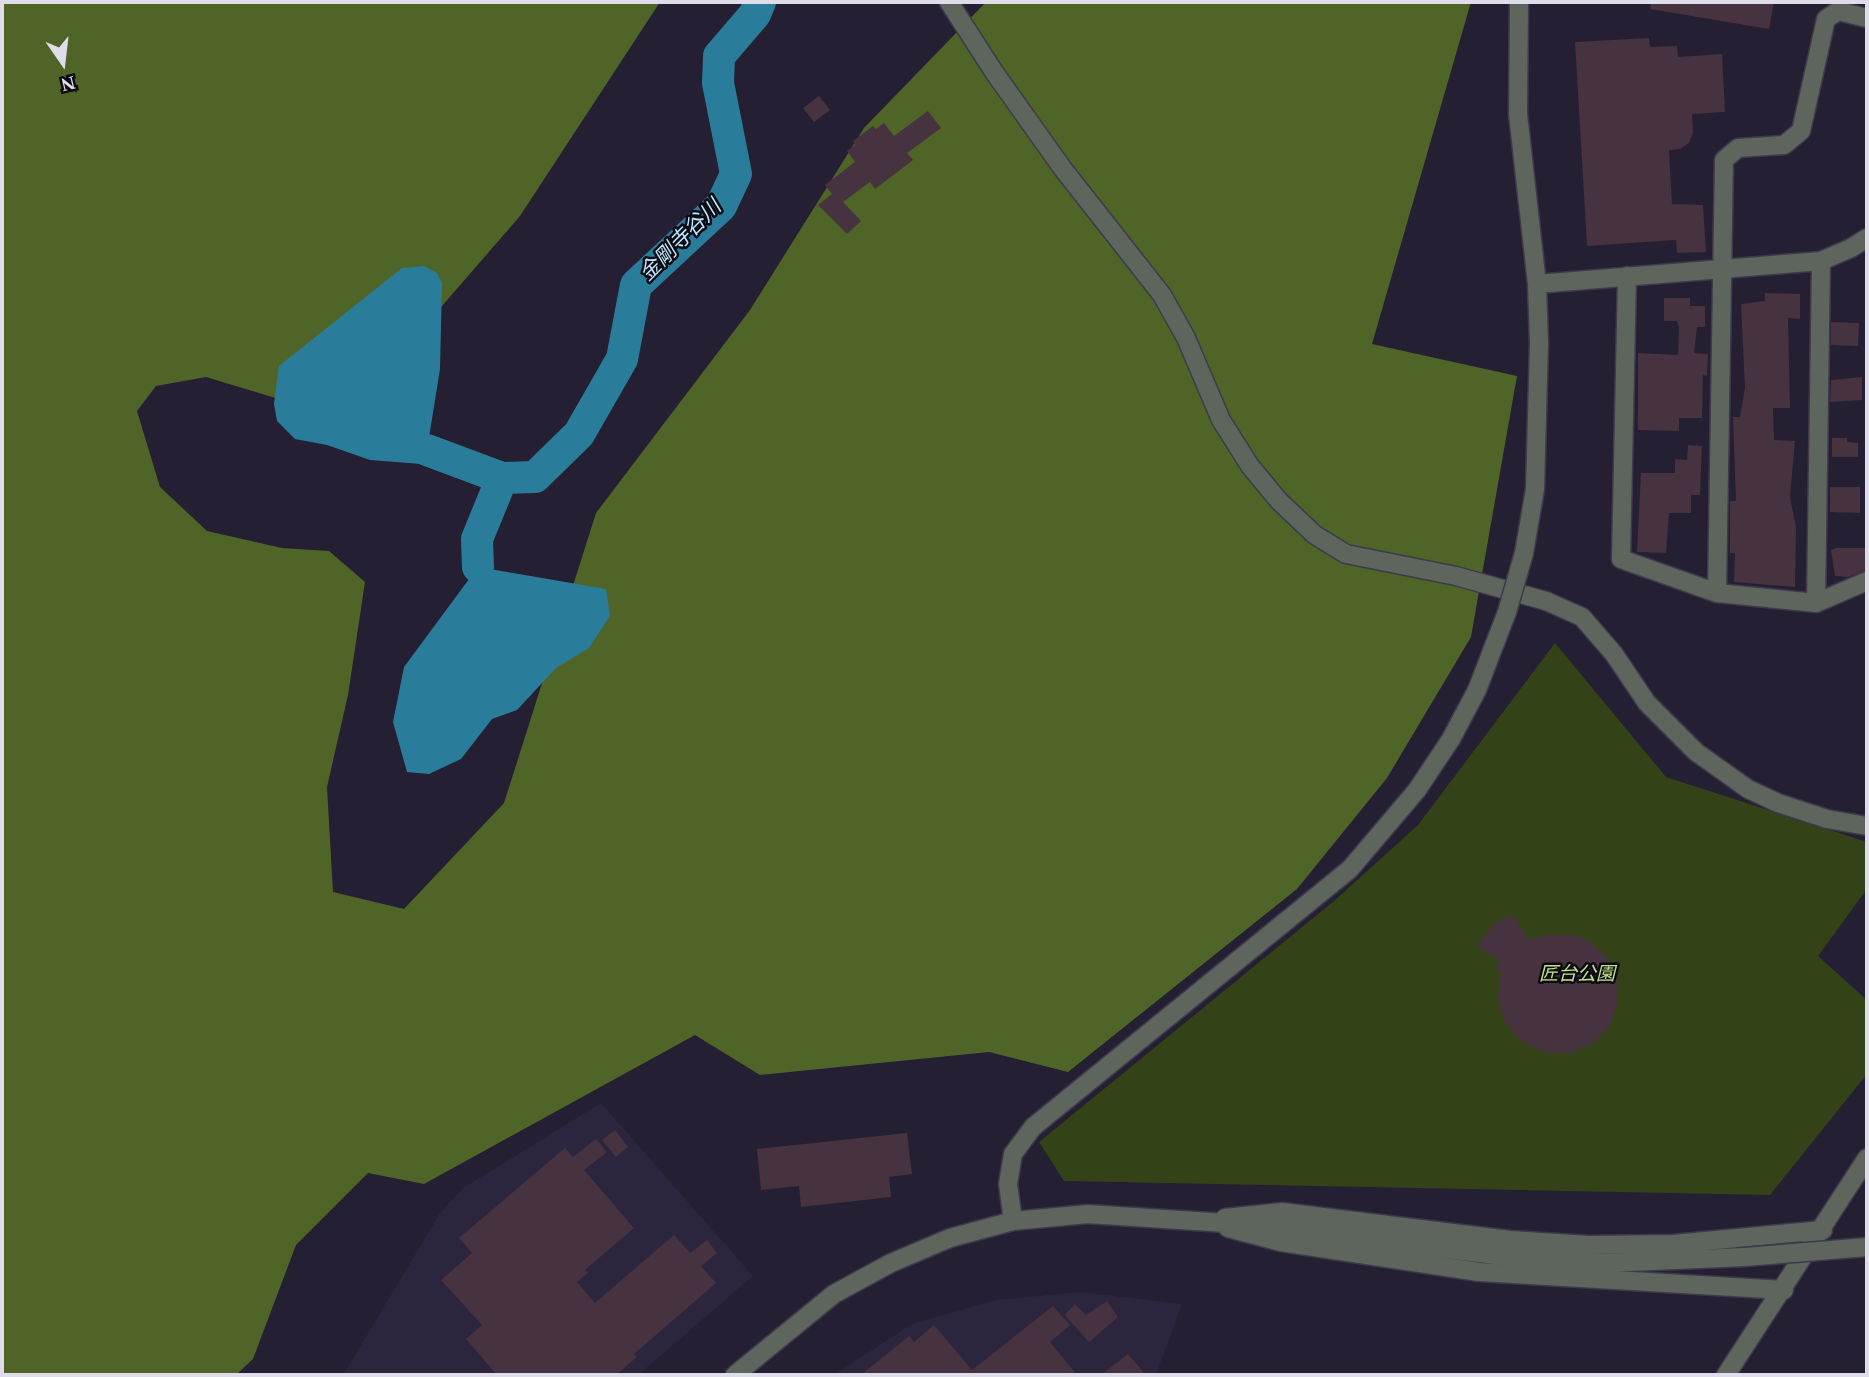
<!DOCTYPE html>
<html>
<head>
<meta charset="utf-8">
<style>
	body { margin:0 }
	#map { position:relative; width:1869px; height:1377px; overflow:hidden; background:#241f32; font-family:"Times New Roman",serif }
	canvas { display:block }
	.frame { position:absolute; inset:0; border:4px solid #e0ddea; pointer-events:none }
	.north { position:absolute; left:28px; top:28px; width:70px; height:70px; -webkit-text-stroke:5px #0c0a13; paint-order:stroke; rotate:166deg; font-size:19px; font-weight:700; line-height:28px; text-align:center; color:#e0ddea }
	.north::after { content:''; display:block; margin:auto; width:24px; height:32px; background:#e0ddea; clip-path:polygon(50% 0,100% 100%,50% 72%,0 100%) }
</style>
</head>
<body>
<div id="map">
<canvas width="1869" height="1377"></canvas>
<div class="frame"></div>
<div class="north">N</div>
</div>
<script>
const g = document.querySelector('canvas').getContext('2d');
g.lineJoin = 'round';
function paint(path, color) {
  g.fillStyle = color;
  g.fill(path, 'evenodd');
}
function toPath(rows) {
  const path = new Path2D();
  for (const r of rows) {
    path.moveTo(r[0], r[1]);
    for (let i = 2; i < r.length; i += 2) path.lineTo(r[i], r[i + 1]);
  }
  return path;
}
function strokePath(path, color, width, dash) {
  g.strokeStyle = color;
  g.lineWidth = width;
  g.lineCap = dash ? 'butt' : 'round';
  g.setLineDash(dash || []);
  g.stroke(path);
}
function write(font, color, halo, rows, align = 'center') {
  g.font = font + ' "Times New Roman","Noto Sans JP",serif';
  g.lineWidth = 5;
  g.setLineDash([]);
  g.textBaseline = 'middle';
  g.strokeStyle = halo;
  g.fillStyle = color;
  for (const [text, x, y, turn = 0] of rows) {
    g.save();
    g.translate(x, y);
    g.rotate((+turn || 0) * Math.PI / 180);
    g.textAlign = isNaN(turn) ? turn : align;
    if (halo) g.strokeText(text, 0, 0);
    g.fillText(text, 0, 0);
    g.restore();
  }
}
const built = toPath([
	[601,1103,753,1276,638,1375,343,1375,440,1213,463,1188],
	[1080,1292,1182,1304,1156,1375,834,1375,912,1324,996,1300]
]);
const green = toPath([
	[1555,643,1666,777,1867,842,1867,889,1818,956,1867,1000,1867,1074,1770,1195,1064,1181,1039,1142,1334,901,1418,825]
]);
const forest = toPath([
	[2,2,660,2,520,216,377,381,292,403,206,377,156,386,137,411,160,487,207,531,282,548,329,551,365,582,348,695,327,787,333,892,404,909,504,803,596,513,750,310,864,128,986,2,1471,2,1372,344,1517,376,1471,637,1387,778,1297,889,1068,1072,989,1052,760,1075,695,1035,424,1184,368,1173,296,1245,253,1359,236,1375,2,1375]
]);
const water = toPath([
	[424,266,437,273,442,283,440,369,427,450,421,464,370,460,327,445,295,439,277,421,274,404,279,366,402,268],
	[478,567,606,589,610,616,589,648,556,668,517,710,492,719,461,759,429,774,407,772,393,722,404,667]
]);
const river = toPath([
	[427,450,502,478],
	[478,567,477,539,502,478,535,477,579,434,622,359,636,285,721,206,736,174,718,83,719,56,755,14,760,2]
]);
const building = toPath([
	[1651,2,1774,2,1769,29,1650,9],
	[1649,38,1650,47,1677,46,1678,57,1722,54,1725,112,1692,114,1693,133,1689,143,1680,149,1669,150,1672,204,1703,205,1706,252,1677,253,1676,240,1587,246,1575,42],
	[819,96,830,110,814,122,803,108],
	[928,111,941,128,907,153,913,160,875,189,870,182,843,202,861,221,847,234,818,205,832,194,825,185,855,162,847,151,855,145,853,141,873,126,876,129,884,123,894,136],
	[1765,293,1800,294,1800,319,1788,318,1790,408,1773,408,1774,440,1795,441,1790,497,1796,527,1795,587,1734,582,1735,553,1730,553,1730,501,1736,501,1733,417,1740,417,1745,388,1741,304,1765,301],
	[1664,298,1690,298,1690,306,1705,306,1705,327,1697,327,1694,353,1708,354,1707,376,1703,375,1702,418,1679,418,1679,431,1638,430,1638,353,1678,355,1679,327,1677,321,1664,321],
	[1831,322,1859,323,1858,346,1831,345],
	[1862,377,1862,400,1830,402,1831,380],
	[1832,438,1847,438,1847,442,1858,443,1858,457,1832,457],
	[1688,445,1702,446,1700,495,1691,495,1691,513,1669,513,1666,553,1637,552,1641,473,1675,473,1675,459,1687,460],
	[1830,487,1860,487,1860,513,1830,512],
	[1836,548,1867,548,1867,570,1848,577,1835,576,1831,550],
	[1509,915,1516,918,1528,940,1550,934,1576,936,1588,941,1607,957,1617,979,1618,1003,1610,1025,1593,1043,1570,1053,1544,1052,1521,1041,1505,1022,1498,998,1501,972,1495,969,1499,960,1477,946,1493,925],
	[615,1130,628,1147,616,1157,602,1140],
	[907,1133,912,1174,889,1177,891,1197,801,1207,799,1186,761,1190,757,1149],
	[596,1139,607,1152,584,1170,634,1228,585,1270,588,1273,577,1282,595,1303,674,1235,690,1253,707,1240,717,1253,701,1266,716,1283,634,1354,637,1357,616,1375,497,1375,466,1339,482,1325,441,1280,472,1253,459,1238,565,1148,573,1157],
	[1107,1301,1118,1317,1089,1342,1065,1315,1075,1304,1086,1315],
	[1053,1306,1070,1325,1050,1342,1077,1375,861,1375,909,1336,914,1342,934,1325,972,1370],
	[1128,1354,1146,1375,1101,1375]
]);
const minor = toPath([
	[949,2,994,72,1063,169,1162,295,1186,338,1221,420,1250,466,1279,501,1315,535,1346,554,1456,576,1546,601],
	[1627,276,1621,559,1717,593,1816,603,1867,581],
	[1717,593,1724,160,1738,148,1784,145,1801,131,1826,19,1838,11,1867,18],
	[1816,603,1821,261],
	[1225,1218,1282,1212,1510,1240,1588,1245,1673,1244,1823,1230],
	[1228,1228,1281,1242,1479,1272,1784,1290]
]);
const tertiary = toPath([
	[1519,2,1518,114,1537,284,1539,343,1535,489,1524,553],
	[1537,284,1821,261,1851,248,1867,238],
	[1546,601,1582,617,1614,654,1647,703,1696,752,1748,789,1778,803,1827,819,1867,826],
	[1013,1221,1008,1184,1013,1154,1033,1127,1350,869,1417,790,1451,739,1477,690,1507,612],
	[735,1375,834,1294,891,1263,950,1238,1013,1221,1088,1214,1241,1224,1520,1258,1606,1263,1745,1257],
	[1726,1375,1867,1158]
]);
const tertiaryBridge = toPath([
	[1507,612,1524,553],
	[1745,1257,1867,1247]
]);
const parkNames = [
	["匠台公園",1577,975]
];
const waterNames = [
	["金剛寺谷川",681,241,-45]
];
paint(built, '#2c253e');
paint(green, '#344217');
paint(forest, '#4f6427');
paint(water, '#2a7d9a');
strokePath(river, '#2a7d9a', 32);
paint(building, '#47323f');
strokePath(minor, '#3e3a4c', 21);
strokePath(tertiary, '#3e3a4c', 21);
strokePath(minor, '#5d655d', 18);
strokePath(tertiary, '#5d655d', 18);
strokePath(tertiaryBridge, '#3e3a4c', 21, []);
strokePath(tertiaryBridge, '#5d655d', 18);
write('italic 19px', '#c1e28a', '#0c0a13', parkNames);
write('italic 21px', '#c0e8fa', '#0c0a13', waterNames);
</script>
</body>
</html>
